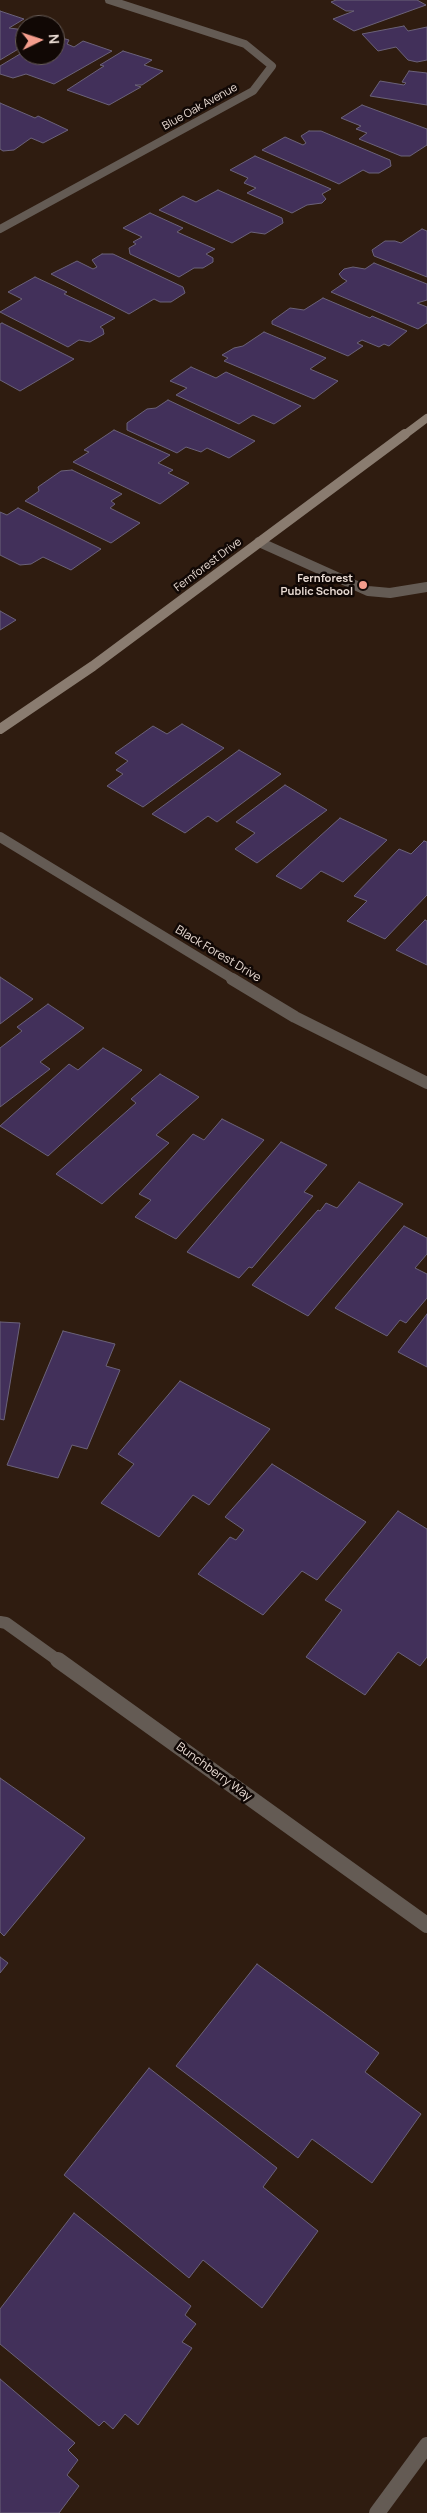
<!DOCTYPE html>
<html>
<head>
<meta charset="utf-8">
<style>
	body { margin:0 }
	#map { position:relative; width:427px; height:2513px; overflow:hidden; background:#2f1c10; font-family:Manrope,sans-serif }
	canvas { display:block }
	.north { position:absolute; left:15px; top:15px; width:50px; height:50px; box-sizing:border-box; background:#110805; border:1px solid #675c57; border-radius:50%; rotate:86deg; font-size:14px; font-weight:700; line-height:20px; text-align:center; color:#e9dbd3 }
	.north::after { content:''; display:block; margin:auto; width:18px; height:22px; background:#f49d8d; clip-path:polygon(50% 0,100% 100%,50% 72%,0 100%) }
</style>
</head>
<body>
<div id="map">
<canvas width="427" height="2513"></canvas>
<div class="north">N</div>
</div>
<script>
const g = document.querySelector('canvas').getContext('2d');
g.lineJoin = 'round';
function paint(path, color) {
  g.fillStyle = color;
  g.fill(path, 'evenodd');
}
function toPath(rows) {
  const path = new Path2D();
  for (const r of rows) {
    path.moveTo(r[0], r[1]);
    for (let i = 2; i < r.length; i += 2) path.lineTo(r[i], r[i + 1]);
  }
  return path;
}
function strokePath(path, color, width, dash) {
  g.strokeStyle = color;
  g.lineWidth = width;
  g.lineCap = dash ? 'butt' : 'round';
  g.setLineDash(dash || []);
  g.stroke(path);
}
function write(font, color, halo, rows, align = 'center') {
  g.font = font + ' Manrope,sans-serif';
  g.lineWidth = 5;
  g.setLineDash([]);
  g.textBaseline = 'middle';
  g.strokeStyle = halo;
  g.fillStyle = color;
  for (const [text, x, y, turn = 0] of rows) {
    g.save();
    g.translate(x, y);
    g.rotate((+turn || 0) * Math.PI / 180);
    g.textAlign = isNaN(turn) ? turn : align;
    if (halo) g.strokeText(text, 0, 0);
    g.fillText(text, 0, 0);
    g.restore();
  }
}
const building = toPath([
	[336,0,417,0,426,5,354,31,333,19,354,11,346,11,331,2,336,0],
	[0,11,24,19,9,28,25,30,25,45,0,60,0,11],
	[404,26,408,31,427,27,427,60,417,62,408,60,396,47,378,51,362,34,404,26],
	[55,36,69,40,67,44,74,47,83,41,112,51,54,84,26,74,13,78,0,74,0,66,25,51,25,55,55,55,55,36],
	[123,51,152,60,144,65,163,71,142,85,135,85,141,87,109,105,67,90,104,66,100,65,123,51],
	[409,71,427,73,427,105,370,96,380,81,404,85,406,83,402,82,409,71],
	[0,103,35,118,38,116,68,130,43,143,31,138,14,150,3,151,0,149,0,103],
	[362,105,427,129,427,145,410,156,401,156,359,139,367,133,356,129,361,126,341,118,362,105],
	[309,131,321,131,390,160,391,166,379,173,369,173,363,170,339,184,262,150,285,137,303,145,306,143,301,136,309,131],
	[255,156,331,189,322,194,326,199,322,203,307,205,292,213,247,193,256,188,244,183,248,178,230,170,255,156],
	[218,190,282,218,283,223,265,234,251,232,232,243,159,210,183,196,196,202,218,190],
	[150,213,183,228,177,232,215,249,206,254,213,258,213,262,203,268,194,268,179,277,130,254,129,248,136,244,133,242,142,237,123,228,150,213],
	[422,229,427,231,427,277,374,256,372,250,385,241,395,241,401,243,422,229],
	[102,254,113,254,183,287,185,293,171,302,160,302,154,299,129,314,51,274,77,261,93,269,97,267,92,260,102,254],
	[374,263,427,284,427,300,417,303,427,307,427,323,418,329,331,292,347,281,342,278,339,274,344,269,353,267,365,269,374,263],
	[35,277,67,292,64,294,115,318,100,327,103,329,104,334,90,342,79,340,68,347,0,312,22,299,8,292,35,277],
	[323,298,370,318,372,316,407,331,389,346,384,344,379,347,362,340,357,343,363,346,348,356,272,324,272,321,290,308,304,310,323,298],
	[2,323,74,359,20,391,0,380,0,324,2,323],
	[264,332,326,358,310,369,338,381,314,399,224,361,228,358,222,355,234,348,243,346,264,332],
	[191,367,216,378,226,372,301,406,274,424,253,415,239,424,176,395,187,388,170,381,191,367],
	[168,400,255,441,229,458,207,448,201,452,186,447,177,453,127,430,127,423,147,409,156,408,168,400],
	[114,430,170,455,158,463,173,470,168,473,189,483,160,504,73,462,89,452,84,450,114,430],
	[72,470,122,494,111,501,115,504,110,508,140,523,111,543,25,501,39,491,38,487,61,471,72,470],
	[18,508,59,528,101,549,71,570,43,557,31,564,20,565,0,555,0,512,7,515,18,508],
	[0,611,16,620,0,630,0,611],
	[182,724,224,748,143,807,107,786,123,774,116,770,128,761,115,753,153,726,167,734,182,724],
	[239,750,281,774,217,822,208,816,185,833,152,814,239,750],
	[285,785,327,810,257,863,235,849,255,833,236,822,285,785],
	[340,818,387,840,343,882,321,871,301,889,276,876,340,818],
	[424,841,427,842,427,895,385,939,347,921,367,901,354,896,399,849,411,854,424,841],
	[425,920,427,921,427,965,396,950,425,920],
	[0,977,33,999,0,1024,0,977],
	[48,1004,84,1028,40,1062,50,1069,0,1107,0,1048,22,1031,17,1027,48,1004],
	[103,1048,142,1070,48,1156,0,1126,69,1064,78,1070,103,1048],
	[160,1074,199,1097,156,1135,169,1143,102,1204,56,1174,136,1103,131,1099,160,1074],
	[222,1119,264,1140,176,1239,135,1217,151,1200,139,1194,193,1134,204,1140,222,1119],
	[281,1142,327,1165,304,1192,313,1196,252,1268,249,1267,239,1278,187,1252,281,1142],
	[359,1182,403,1204,308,1316,252,1285,318,1210,320,1211,326,1203,337,1208,359,1182],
	[404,1226,427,1238,427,1254,415,1268,427,1274,427,1298,406,1323,400,1320,387,1336,335,1308,404,1226],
	[427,1314,427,1367,398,1352,427,1314],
	[0,1322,20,1323,4,1420,0,1419,0,1322],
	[63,1331,115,1344,106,1366,120,1370,87,1449,72,1445,58,1478,7,1465,63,1331],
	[180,1381,270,1429,209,1505,193,1495,159,1537,101,1503,134,1464,118,1454,180,1381],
	[272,1464,366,1522,317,1580,302,1571,263,1615,198,1574,230,1537,236,1540,244,1530,225,1517,272,1464],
	[398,1511,427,1529,427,1657,420,1666,398,1652,365,1695,306,1657,342,1610,325,1600,398,1511],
	[0,1778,85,1838,4,1936,0,1932,0,1778],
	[0,1957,8,1963,0,1973,0,1957],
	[257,1964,379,2053,365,2072,421,2114,372,2183,312,2139,298,2158,176,2066,257,1964],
	[149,2068,277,2168,263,2187,318,2231,262,2308,203,2260,189,2278,64,2175,149,2068],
	[74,2213,191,2306,185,2315,196,2324,182,2342,192,2348,138,2425,125,2414,113,2429,104,2421,99,2426,0,2344,0,2309,74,2213],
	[0,2379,75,2443,68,2450,78,2460,67,2475,79,2486,59,2513,0,2513,0,2379]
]);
const lane = toPath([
	[259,542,368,591,390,593,427,587]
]);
const streetFar3 = toPath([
	[0,229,253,91,272,66,245,44,109,0]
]);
const streetFar2 = toPath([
	[0,837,235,980]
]);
const streetFar1 = toPath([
	[232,979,295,1017,427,1083],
	[0,1622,6,1623,59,1661]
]);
const street = toPath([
	[58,1660,427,1925],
	[377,2513,427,2445]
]);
const secondaryFar1 = toPath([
	[403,436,427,418]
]);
const secondary = toPath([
	[0,729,93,666,405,434]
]);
const markers = [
	[363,585,5,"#f49d8d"]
];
const farStreetnames = [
	["Blue Oak Avenue",200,107,-29],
	["Fernforest Drive",208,565,-37]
];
const farPoinames = [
	["Fernforest",353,579],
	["Public School",353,592]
];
const streetNames = [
	["Black Forest Drive",218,954,31],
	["Bunchberry Way",214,1772,36]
];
paint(building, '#42305a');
strokePath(building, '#6b6279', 1);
strokePath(lane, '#645b54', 10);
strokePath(streetFar3, '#645b54', 8);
strokePath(streetFar2, '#645b54', 10);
strokePath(streetFar1, '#645b54', 12);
strokePath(street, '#645b54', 16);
strokePath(secondaryFar1, '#8a7c70', 8);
strokePath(secondary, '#8a7c70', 10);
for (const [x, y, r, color] of markers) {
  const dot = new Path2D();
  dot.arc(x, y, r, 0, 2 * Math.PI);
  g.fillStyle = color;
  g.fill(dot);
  strokePath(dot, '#110805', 2);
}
write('11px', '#e9dbd3', '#110805', farStreetnames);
write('bold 11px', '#e9dbd3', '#110805', farPoinames, 'right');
write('12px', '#e9dbd3', '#110805', streetNames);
</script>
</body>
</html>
